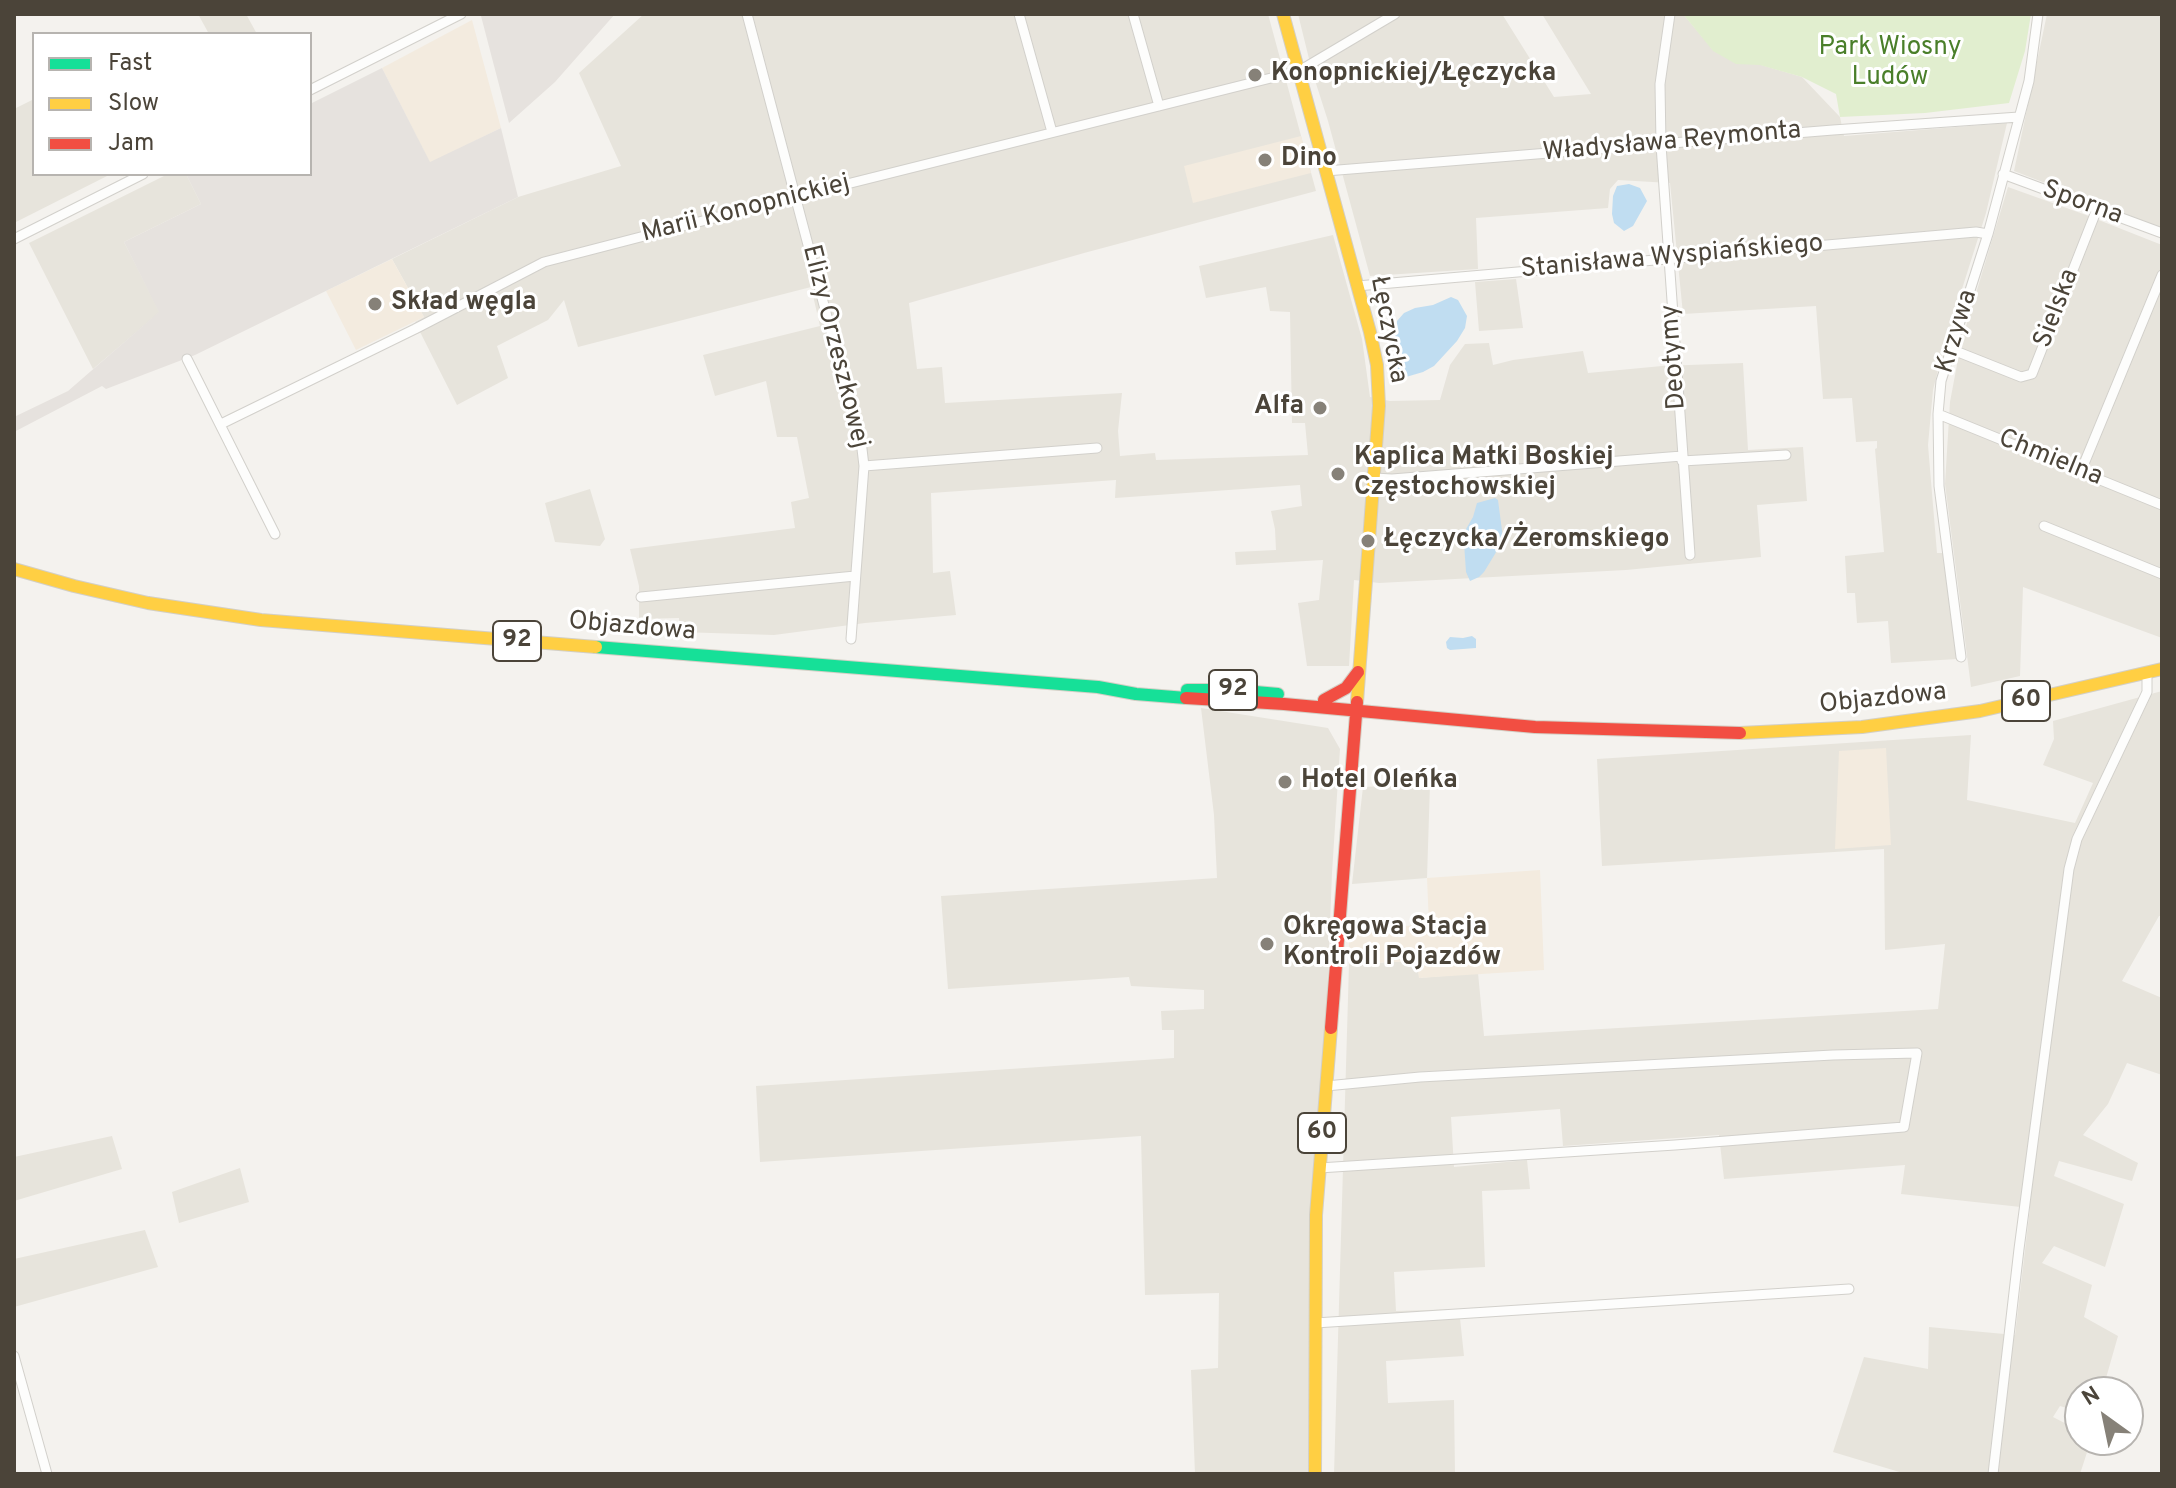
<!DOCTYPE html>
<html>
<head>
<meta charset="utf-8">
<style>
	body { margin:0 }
	#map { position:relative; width:2176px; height:1488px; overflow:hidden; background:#f4f2ee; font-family:Overpass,sans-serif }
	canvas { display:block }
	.frame { position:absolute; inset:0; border:16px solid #4b4439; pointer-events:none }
	.legend { position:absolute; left:32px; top:32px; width:280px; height:144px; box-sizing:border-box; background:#fff; border:2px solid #b7b4b0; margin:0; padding:10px 14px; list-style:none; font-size:24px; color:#4b4439 }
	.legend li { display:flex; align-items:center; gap:16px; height:40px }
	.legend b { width:40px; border:2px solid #b7b4b0 }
	.north { position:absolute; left:2064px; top:1376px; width:80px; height:80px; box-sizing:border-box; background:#fff; border:2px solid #b7b4b0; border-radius:50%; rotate:327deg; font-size:22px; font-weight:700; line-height:32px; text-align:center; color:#4b4439 }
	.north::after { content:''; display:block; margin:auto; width:28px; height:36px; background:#868178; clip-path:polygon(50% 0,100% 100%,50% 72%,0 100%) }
</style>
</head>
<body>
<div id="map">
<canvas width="2176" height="1488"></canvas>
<div class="frame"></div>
<ul class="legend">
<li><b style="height:10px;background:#16e098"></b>Fast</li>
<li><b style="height:10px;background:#ffcf43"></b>Slow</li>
<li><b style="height:10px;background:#f24e42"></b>Jam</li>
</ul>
<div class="north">N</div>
</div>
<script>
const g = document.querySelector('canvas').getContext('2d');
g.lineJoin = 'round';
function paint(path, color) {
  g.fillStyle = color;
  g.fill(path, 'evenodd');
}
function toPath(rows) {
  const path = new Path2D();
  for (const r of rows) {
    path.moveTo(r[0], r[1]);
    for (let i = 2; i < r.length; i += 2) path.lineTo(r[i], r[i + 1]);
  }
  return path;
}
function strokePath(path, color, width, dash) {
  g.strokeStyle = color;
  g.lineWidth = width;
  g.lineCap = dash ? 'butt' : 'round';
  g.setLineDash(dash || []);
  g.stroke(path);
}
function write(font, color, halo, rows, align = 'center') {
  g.font = font + ' Overpass,sans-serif';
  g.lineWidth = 6;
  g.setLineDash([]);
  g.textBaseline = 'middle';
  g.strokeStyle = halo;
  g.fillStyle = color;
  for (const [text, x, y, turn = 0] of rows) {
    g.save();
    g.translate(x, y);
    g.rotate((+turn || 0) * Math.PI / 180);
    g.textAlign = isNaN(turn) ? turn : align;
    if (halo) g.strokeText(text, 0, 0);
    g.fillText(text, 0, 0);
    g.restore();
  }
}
const residential = toPath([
	[198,14,246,14,257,34,209,34],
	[644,14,1268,14,1316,191,1084,253,909,303,917,369,942,367,945,403,1122,393,1118,431,1120,456,1155,453,1156,460,1308,455,1305,423,1292,423,1290,312,1270,311,1266,287,1206,298,1199,266,1333,235,1362,339,1370,397,1390,401,1440,400,1450,365,1465,344,1489,343,1493,365,1513,360,1583,351,1588,373,1662,366,1743,363,1748,450,1803,447,1807,501,1757,505,1761,557,1626,570,1379,583,1354,580,1349,666,1307,666,1298,603,1319,600,1323,560,1236,565,1235,552,1276,550,1275,529,1271,511,1302,506,1300,485,1115,498,1116,480,931,493,933,573,950,571,956,615,865,623,774,635,680,632,679,618,639,619,639,586,630,549,795,528,791,502,809,498,797,437,777,437,766,381,715,396,703,355,820,326,811,287,578,347,564,300,548,320,497,346,508,378,457,405,415,322,424,317,392,259,518,197,621,166,579,73],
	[1298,14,1502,14,1554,97,1591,94,1542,14,1683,14,1714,51,1802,77,1840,117,1844,136,2007,123,1986,213,1944,346,1933,390,1928,445,1937,553,1946,553,1957,659,1891,663,1888,621,1857,623,1855,593,1847,593,1845,556,1884,552,1875,449,1877,448,1877,441,1856,442,1852,398,1823,399,1816,306,1683,314,1670,183,1618,180,1610,189,1608,208,1476,218,1478,269,1370,276,1328,121,1312,71],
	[2047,14,2162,14,2162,228,2014,171],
	[34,99,34,174,111,174,14,223,14,109],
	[168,174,186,174,201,204,124,242,160,312,93,369,29,243],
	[2008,187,2086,215,2162,245,2162,638,2023,587,2020,676,1971,687,1945,484,1950,402,1961,343],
	[1516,279,1523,328,1479,331,1475,282],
	[590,489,605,539,600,546,555,542,545,503],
	[2162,691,2162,916,2159,916,2122,981,2162,998,2162,1075,2127,1063,2108,1104,2083,1135,2138,1163,2132,1181,2059,1161,2054,1176,2124,1204,2105,1267,2054,1246,2042,1263,2092,1285,2084,1317,2118,1336,2102,1392,2080,1392,2080,1412,2060,1406,2053,1417,2080,1431,2080,1440,2091,1440,2080,1474,1906,1474,1833,1452,1864,1357,1928,1369,1929,1327,2015,1335,2030,1208,1901,1194,1905,1165,1724,1179,1719,1135,1563,1146,1560,1109,1451,1117,1454,1167,1527,1160,1530,1189,1482,1191,1485,1267,1394,1272,1396,1311,1459,1309,1464,1356,1386,1361,1388,1403,1454,1400,1455,1474,1334,1474,1349,964,1418,961,1419,978,1478,973,1484,1036,1938,1009,1945,944,1885,950,1884,849,1602,866,1597,759,1971,735,1967,800,2075,823,2093,783,2043,765,2054,739,2053,721],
	[1201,708,1328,728,1340,749,1332,873,1308,1474,1195,1474,1191,1370,1218,1368,1219,1293,1145,1295,1141,1136,760,1162,756,1086,1174,1058,1174,1030,1162,1030,1161,1011,1204,1009,1204,990,1131,986,1129,977,948,989,941,896,1217,878,1214,815],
	[1430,784,1427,878,1352,884,1363,787],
	[112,1136,122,1169,14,1201,14,1157],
	[240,1168,249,1202,179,1223,172,1192],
	[145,1230,158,1267,14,1307,14,1259]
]);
const commercial = toPath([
	[472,20,501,128,430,163,382,68],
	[1301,136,1311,173,1193,203,1184,166],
	[392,259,424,317,356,350,326,291],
	[1886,748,1891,845,1835,849,1839,751],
	[1540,870,1544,970,1419,978,1417,961,1349,964,1349,928,1429,925,1427,878]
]);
const industrial = toPath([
	[485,14,615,14,555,82,509,123,481,16],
	[382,68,430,162,501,128,518,197,195,355,106,389,102,386,14,432,14,417,68,391,159,312,124,242,201,204,186,174,310,174,310,104]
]);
const green = toPath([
	[1683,14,2031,14,2025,51,2009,103,1925,113,1840,117,1836,94,1802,77,1760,65,1736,64,1713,51]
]);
const water = toPath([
	[1629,184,1640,188,1647,201,1633,226,1624,231,1614,223,1612,214,1613,196,1617,186],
	[1451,297,1458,300,1467,316,1465,328,1457,341,1434,366,1423,372,1406,377,1399,376,1393,342,1393,333,1397,321,1404,313,1415,308,1433,305],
	[1495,498,1498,500,1503,538,1495,554,1484,572,1479,577,1470,581,1466,572,1464,543,1466,529,1473,517,1477,503],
	[1472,636,1476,639,1476,648,1450,650,1447,648,1446,642,1450,637,1463,638]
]);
const street = toPath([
	[747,14,862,449,864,466,851,639],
	[1019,14,1052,132],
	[1133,14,1159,106],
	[1670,14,1660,84,1661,145,1690,555],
	[310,90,461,14],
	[1326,171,1833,130,2019,117],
	[2003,174,2162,233],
	[14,239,143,174],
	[1357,286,1976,232,1988,234],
	[1953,350,2021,377,2032,374,2097,209],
	[187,359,275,534],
	[1938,414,2162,505],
	[221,424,415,329,544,262,795,197,1299,71,1395,14],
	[1682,461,1786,455],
	[864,466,1097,448],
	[2081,471,2162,275],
	[1374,478,1392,479,1682,456],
	[2044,526,2162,574],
	[641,597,855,576],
	[1961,657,1939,486,1938,414,1941,381,1988,234,2029,81,2038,14],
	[1319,1168,1675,1145,1904,1127,1917,1053,1833,1055,1420,1077,1326,1086],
	[1315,1323,1849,1289],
	[14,1356,47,1474],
	[1993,1474,2019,1249,2069,869,2077,839,2147,692,2147,673]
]);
const fast = toPath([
	[596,647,1098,687,1136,694,1186,698],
	[1187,690,1233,690,1278,694]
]);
const slow = toPath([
	[1283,14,1370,332,1377,365,1379,406,1357,702],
	[14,569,74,586,148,603,261,620,596,647],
	[1740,733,1862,727,1980,711,2162,669],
	[1315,1474,1316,1215,1331,1028]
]);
const jam = toPath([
	[1186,698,1284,704,1535,727,1740,733],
	[1324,700,1346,688,1358,672],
	[1331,1028,1357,702]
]);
const markers = [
	[1255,75,8,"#868178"],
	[1265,160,8,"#868178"],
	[375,304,8,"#868178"],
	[1320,408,8,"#868178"],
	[1338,474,8,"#868178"],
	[1368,541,8,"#868178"],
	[1285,782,8,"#868178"],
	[1267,944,8,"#868178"]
];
const shields = [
	[517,641,48],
	[1233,690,48],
	[2026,701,48],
	[1322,1133,48]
];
const shieldNames = [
	["92",517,641],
	["92",1233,690],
	["60",2026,701],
	["60",1322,1133]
];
const parkNames = [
	["Park Wiosny",1890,49],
	["Ludów",1890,79]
];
const poiNames = [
	["Konopnickiej/Łęczycka",1271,75],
	["Dino",1281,160],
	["Skład węgla",391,304],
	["Alfa",1304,408,"right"],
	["Kaplica Matki Boskiej",1354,459],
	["Częstochowskiej",1354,489],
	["Łęczycka/Żeromskiego",1384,541],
	["Hotel Oleńka",1301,782],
	["Okręgowa Stacja",1283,929],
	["Kontroli Pojazdów",1283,959]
];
const streetNames = [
	["Władysława Reymonta",1672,143,-5],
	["Sporna",2082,204,20],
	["Marii Konopnickiej",746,210,-14],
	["Stanisława Wyspiańskiego",1672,258,-5],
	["Sielska",2058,309,-69],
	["Łęczycka",1387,330,79],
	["Krzywa",1958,332,-73],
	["Elizy Orzeszkowej",834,347,76],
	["Deotymy",1675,357,-94],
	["Chmielna",2050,459,22],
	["Objazdowa",632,628,5],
	["Objazdowa",1883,700,-6]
];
paint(residential, '#e7e4dc');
paint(commercial, '#f3ebdf');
paint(industrial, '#e6e2de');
paint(green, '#e1eecf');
paint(water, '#c0ddf1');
strokePath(street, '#d2d0cb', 11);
strokePath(fast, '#d3cfc5', 14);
strokePath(slow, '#d3cfc5', 14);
strokePath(jam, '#d3cfc5', 14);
strokePath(street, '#fdfdfc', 9);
strokePath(fast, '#16e098', 12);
strokePath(slow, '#ffcf43', 12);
strokePath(jam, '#f24e42', 12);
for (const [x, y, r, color] of markers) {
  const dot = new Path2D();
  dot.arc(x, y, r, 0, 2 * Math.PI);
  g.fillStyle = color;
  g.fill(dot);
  strokePath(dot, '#fff', 3);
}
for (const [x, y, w] of shields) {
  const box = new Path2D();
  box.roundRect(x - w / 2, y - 20, w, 40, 6);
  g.fillStyle = '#fff';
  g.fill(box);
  strokePath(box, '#4b4439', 2);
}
write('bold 24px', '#4b4439', null, shieldNames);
write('26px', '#4a7f2a', '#fff', parkNames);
write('bold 26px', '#4b4439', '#fff', poiNames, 'left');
write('26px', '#4b4439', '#fff', streetNames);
</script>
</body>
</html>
